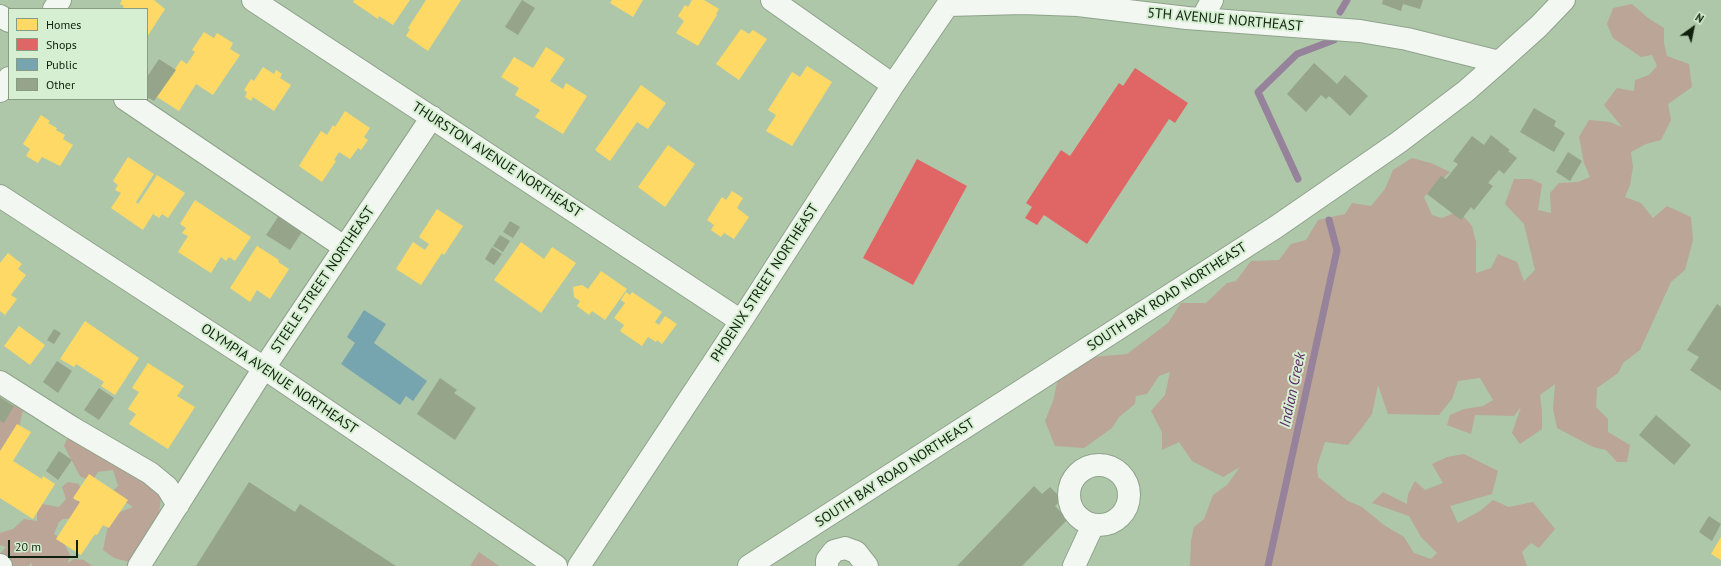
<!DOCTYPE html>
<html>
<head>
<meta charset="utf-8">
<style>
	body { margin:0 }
	#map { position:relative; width:1721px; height:566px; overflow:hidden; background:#aec7a9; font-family:"PT Sans",sans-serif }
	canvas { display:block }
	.legend { position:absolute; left:8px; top:8px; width:140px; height:92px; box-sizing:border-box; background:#d6eed1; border:1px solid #879c83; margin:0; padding:5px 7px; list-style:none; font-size:12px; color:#10220d }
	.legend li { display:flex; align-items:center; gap:8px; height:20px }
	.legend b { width:20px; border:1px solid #879c83 }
	.north { position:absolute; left:1673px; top:8px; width:40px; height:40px; -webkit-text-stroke:3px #d6eed1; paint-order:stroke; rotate:33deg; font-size:11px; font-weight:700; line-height:16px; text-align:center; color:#10220d }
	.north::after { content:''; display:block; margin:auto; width:14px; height:18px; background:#10220d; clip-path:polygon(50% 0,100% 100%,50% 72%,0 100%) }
	.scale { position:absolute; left:8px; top:540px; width:70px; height:18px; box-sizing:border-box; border:2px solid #10220d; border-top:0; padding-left:5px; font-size:12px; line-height:14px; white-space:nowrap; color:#10220d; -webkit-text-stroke:3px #d6eed1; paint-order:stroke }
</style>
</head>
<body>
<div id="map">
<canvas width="1721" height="566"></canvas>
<ul class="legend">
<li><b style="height:11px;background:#ffd966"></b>Homes</li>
<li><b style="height:11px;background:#e06666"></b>Shops</li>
<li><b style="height:11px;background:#76a5af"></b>Public</li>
<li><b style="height:11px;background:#96a48a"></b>Other</li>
</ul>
<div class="north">N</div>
<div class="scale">20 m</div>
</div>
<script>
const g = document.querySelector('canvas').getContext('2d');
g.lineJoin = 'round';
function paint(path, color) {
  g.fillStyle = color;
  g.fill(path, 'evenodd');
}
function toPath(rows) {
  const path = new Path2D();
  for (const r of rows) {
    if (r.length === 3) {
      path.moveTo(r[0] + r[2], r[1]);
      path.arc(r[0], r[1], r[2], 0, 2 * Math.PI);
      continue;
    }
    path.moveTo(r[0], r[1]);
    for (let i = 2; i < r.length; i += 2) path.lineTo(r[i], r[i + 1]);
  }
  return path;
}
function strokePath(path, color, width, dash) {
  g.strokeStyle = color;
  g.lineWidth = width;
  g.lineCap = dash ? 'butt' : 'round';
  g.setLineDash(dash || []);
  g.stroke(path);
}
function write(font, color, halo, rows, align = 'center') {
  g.font = font + ' "PT Sans",sans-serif';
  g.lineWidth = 4;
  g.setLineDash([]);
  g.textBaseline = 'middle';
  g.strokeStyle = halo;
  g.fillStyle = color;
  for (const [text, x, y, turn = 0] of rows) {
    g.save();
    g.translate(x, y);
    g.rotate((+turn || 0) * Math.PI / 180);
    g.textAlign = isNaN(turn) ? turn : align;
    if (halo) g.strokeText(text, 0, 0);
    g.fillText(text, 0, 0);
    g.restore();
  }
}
const green = toPath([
	[1632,4,1648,18,1664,28,1664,43,1667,56,1689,64,1692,87,1668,104,1671,120,1661,140,1646,144,1631,152,1633,167,1630,185,1625,197,1641,203,1653,218,1667,206,1691,217,1693,240,1685,270,1671,282,1640,350,1623,363,1618,373,1597,388,1596,407,1608,419,1608,432,1630,445,1627,462,1617,462,1606,450,1593,447,1557,428,1553,409,1555,384,1540,395,1542,411,1542,429,1520,444,1512,433,1521,407,1514,416,1475,415,1471,434,1447,425,1450,415,1464,409,1483,406,1493,400,1480,378,1458,381,1452,399,1439,415,1388,414,1378,385,1372,414,1361,429,1348,445,1325,442,1317,466,1318,477,1348,501,1362,507,1384,525,1404,537,1414,553,1431,559,1437,553,1421,537,1409,516,1372,503,1383,492,1407,504,1408,494,1415,481,1425,490,1443,483,1432,464,1447,457,1464,454,1498,471,1492,494,1450,506,1458,523,1480,511,1493,500,1509,507,1533,502,1555,529,1539,548,1531,543,1522,552,1527,566,1188,566,1190,565,1191,541,1194,527,1204,519,1213,495,1227,485,1240,467,1223,477,1192,461,1179,442,1162,450,1162,432,1151,411,1165,395,1170,372,1159,376,1147,394,1136,396,1135,404,1119,417,1112,428,1084,448,1055,446,1045,421,1053,401,1059,374,1081,358,1127,354,1168,323,1181,303,1206,303,1227,283,1236,281,1251,261,1279,260,1291,244,1306,240,1318,220,1345,214,1352,203,1371,206,1385,189,1393,170,1412,158,1431,163,1450,172,1424,197,1432,215,1442,218,1459,211,1472,226,1476,242,1476,273,1491,268,1498,254,1517,262,1524,281,1535,270,1524,224,1505,204,1514,179,1531,179,1542,184,1538,210,1551,213,1550,193,1559,183,1578,182,1590,177,1584,163,1579,137,1589,120,1610,122,1622,127,1604,105,1617,88,1634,91,1635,80,1649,75,1657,66,1652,55,1641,57,1613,38,1607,24,1613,8],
	[0,404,4,406,19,405,23,410,18,432,0,456],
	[68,436,144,474,161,499,157,527,133,563,114,558,103,550,110,516,133,507,111,493,118,486,113,470,98,472,92,482,80,476,64,446],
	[68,482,79,484,81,491,74,500,85,502,77,518,63,519,59,522,54,534,62,539,70,555,68,563,74,559,84,560,92,566,32,566,31,562,29,566,12,566,0,554,6,547,0,545,0,533,13,529,24,519,37,521,37,503,59,507,66,499,62,487],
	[479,552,499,566,470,566]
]);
const homes = toPath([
	[122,0,154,0,165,9,147,37,147,9,122,9,124,6,120,4],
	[354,0,410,0,393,25,379,16,378,19,353,2],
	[426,0,461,0,428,51,406,36,410,29,408,28],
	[612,0,643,0,633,17,610,3],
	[692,0,704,0,719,9,716,14,717,15,698,46,676,33,684,21,678,16,685,5,688,7],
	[741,29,749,34,753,30,767,39,739,80,716,64],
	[204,32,214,38,217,33,233,43,230,49,240,55,213,95,196,84,179,111,157,97,181,60,187,64,195,52,192,50],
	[546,47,565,59,550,81,563,89,566,83,587,96,563,134,535,117,540,110,515,95,519,88,501,77,514,57,533,68],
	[807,66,832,82,792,146,766,131,776,115,768,110,792,72,800,77],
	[263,67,274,74,276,70,282,74,280,78,291,85,274,111,253,97,251,101,245,97,247,92,244,90,251,79,254,81],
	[641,85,666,103,648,129,637,122,610,161,595,150],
	[345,111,370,128,364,137,368,140,361,150,358,148,350,159,339,152,334,160,336,161,322,182,299,166,321,131,327,135,333,125,335,127],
	[41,115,50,121,48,123,57,128,56,130,65,135,63,139,73,145,60,166,42,157,38,163,26,156,30,149,23,144],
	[668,145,695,164,665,207,638,187],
	[128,157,154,174,136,202,138,204,157,175,185,193,168,218,162,214,159,218,153,214,143,230,111,208,121,193,115,190,118,185,113,181],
	[732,191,743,198,737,208,749,217,734,239,724,233,721,237,711,230,714,225,707,220,722,197,726,200],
	[195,200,251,237,235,261,229,257,226,261,221,257,211,273,178,252,188,236,182,233,186,228,180,224],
	[437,209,463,226,444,255,442,253,421,285,396,269,413,242,425,250,429,244,419,237],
	[521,242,544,259,552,247,576,263,541,313,494,280],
	[257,246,279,260,278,262,289,269,270,299,257,290,250,302,230,288],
	[8,253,22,264,18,269,26,275,11,295,17,299,5,315,0,311,0,263],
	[601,271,627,289,605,320,592,311,589,315,577,306,580,301,574,297,573,287,582,285,588,289],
	[626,292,630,295,632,292,662,312,655,322,659,325,665,316,677,324,662,344,657,340,656,342,648,337,642,346,620,331,624,325,614,318,625,303,621,300],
	[85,321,139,358,115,395,101,386,104,382,76,364,74,367,60,359],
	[19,326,45,345,30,365,4,346],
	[148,363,184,386,177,396,195,407,168,449,129,424,136,414,128,409,139,392,132,388],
	[17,424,31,432,13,461,42,479,43,476,55,484,33,519,0,498,0,451],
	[89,474,128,500,109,528,103,525,97,535,95,534,81,555,56,539,80,502,73,498],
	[1721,537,1721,560,1711,554]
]);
const shops = toPath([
	[1135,68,1188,103,1175,123,1169,119,1087,244,1044,215,1037,225,1025,218,1032,207,1026,203,1061,150,1070,156,1119,83,1123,86],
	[917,159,967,186,913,285,863,258]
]);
const public = toPath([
	[364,310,386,324,374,343,427,381,413,401,406,396,400,405,341,364,355,343,347,337]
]);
const stream = toPath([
	[1340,12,1347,0],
	[1298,179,1258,92,1297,54,1334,40],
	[1268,566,1337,250,1329,220]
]);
const building = toPath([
	[522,0,535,8,518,35,505,27],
	[1383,0,1423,0,1420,9,1403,4,1401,11,1382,4],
	[159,59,176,70,154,101,147,97,147,77],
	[1314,63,1337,84,1345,75,1368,96,1350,116,1329,96,1326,99,1321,95,1306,112,1287,94],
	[1534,108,1556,121,1554,126,1565,133,1554,152,1520,132],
	[1491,135,1510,150,1508,151,1517,158,1504,174,1499,170,1488,183,1493,186,1474,210,1471,207,1461,220,1427,194,1441,176,1446,179,1458,164,1453,161,1472,136,1484,145],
	[1568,152,1582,161,1570,181,1556,172],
	[280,214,304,229,290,250,266,235],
	[510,221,520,227,513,238,503,232],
	[500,235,510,241,503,252,493,246],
	[492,247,502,254,494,265,485,259],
	[1717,304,1721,307,1721,391,1690,370,1699,357,1687,350],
	[54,329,61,333,54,344,47,340],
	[57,361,72,371,58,393,43,382],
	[440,378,457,390,454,393,476,408,455,440,417,414],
	[99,388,114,398,99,420,84,410],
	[0,397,14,406,4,423,0,421],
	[1656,415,1691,445,1674,465,1639,435],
	[59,451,72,460,58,480,46,471],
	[249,482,295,512,300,504,396,566,196,566],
	[1034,486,1042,494,1050,487,1062,499,1055,506,1068,519,1022,566,957,566],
	[1709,516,1721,524,1712,541,1699,532]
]);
const minor = toPath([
	[253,0,741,321],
	[772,0,893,85],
	[948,5,1022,3,1078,5,1187,18,1360,31,1407,39,1499,62],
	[54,9,60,0],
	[0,16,9,21],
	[1202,19,1212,0],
	[0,91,9,78],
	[125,99,344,247],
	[0,196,264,368,556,566],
	[0,382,71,427,150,473,167,487,178,505],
	[1099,495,30],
	[0,565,1,566],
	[139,566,264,368,432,117],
	[579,566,741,321,893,85,951,0],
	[749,566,1276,227,1399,142,1466,91,1499,62,1539,26,1564,0],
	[827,566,827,560,834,551,845,548,856,552,867,566],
	[1074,566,1093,525]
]);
const streetNames = [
	["5TH AVENUE NORTHEAST",1225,20,5],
	["THURSTON AVENUE NORTHEAST",497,160,33],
	["STEELE STREET NORTHEAST",323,280,-56],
	["PHOENIX STREET NORTHEAST",765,283,-57],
	["SOUTH BAY ROAD NORTHEAST",1167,297,-33],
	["OLYMPIA AVENUE NORTHEAST",279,379,34],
	["SOUTH BAY ROAD NORTHEAST",895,473,-33]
];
const waterNames = [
	["Indian Creek",1293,390,-78]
];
paint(green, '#baa597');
paint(homes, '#ffd966');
paint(shops, '#e06666');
paint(public, '#76a5af');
strokePath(stream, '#96829b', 7);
paint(building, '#96a48a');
strokePath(minor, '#8fa38b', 24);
strokePath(minor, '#f3f7f2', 22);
write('14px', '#10220d', '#d6eed1', streetNames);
write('italic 15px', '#5a2666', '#d6eed1', waterNames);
</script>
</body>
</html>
